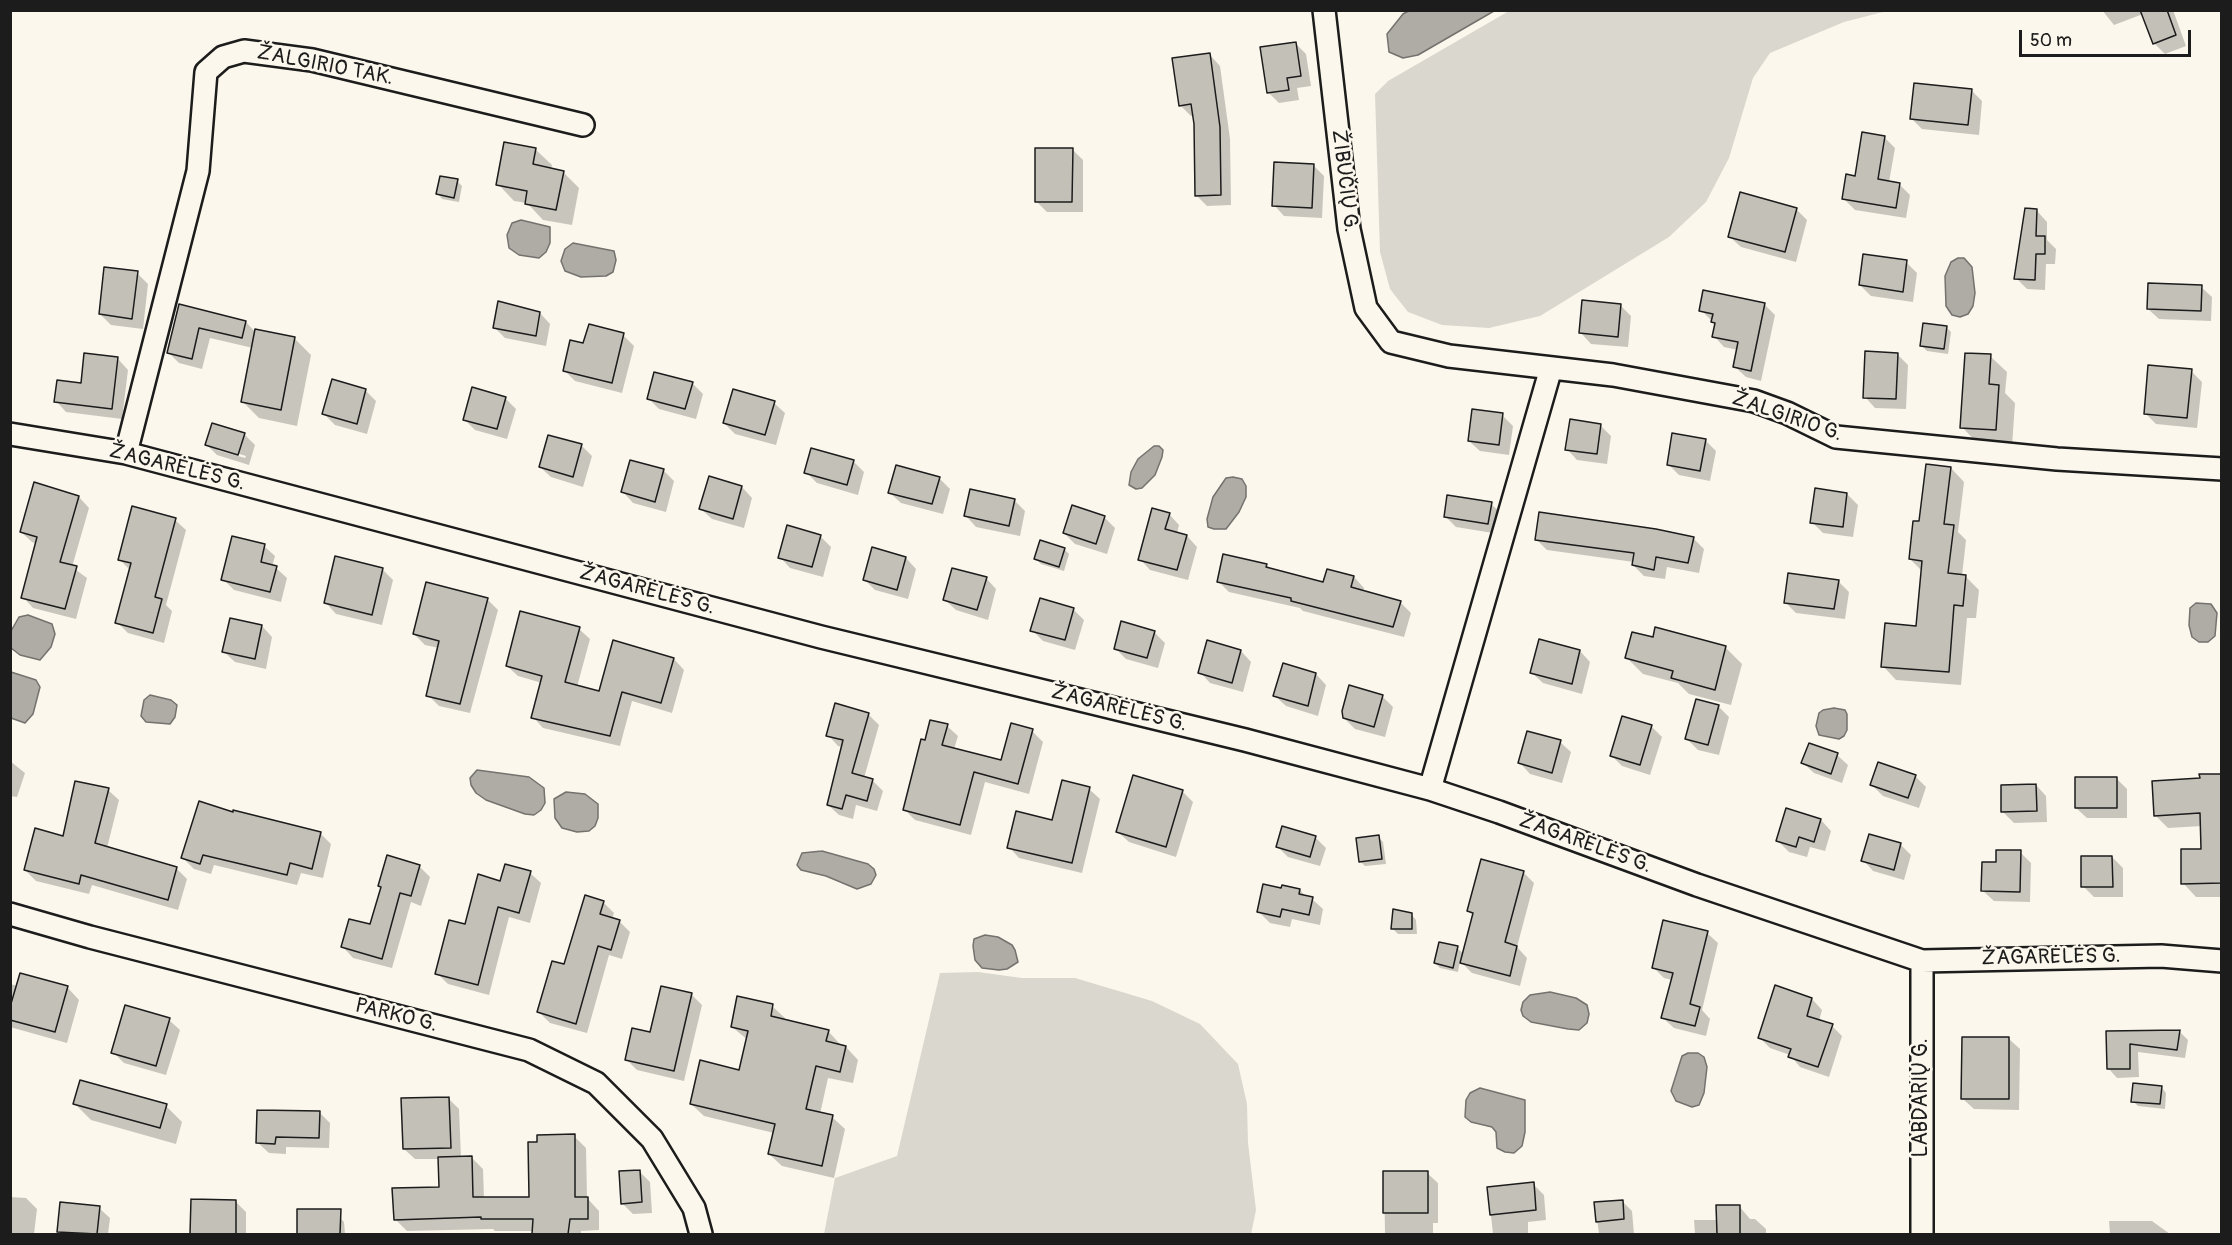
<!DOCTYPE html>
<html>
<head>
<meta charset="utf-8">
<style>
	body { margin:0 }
	#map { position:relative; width:2232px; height:1245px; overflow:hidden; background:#fbf7ec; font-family:Pangolin,sans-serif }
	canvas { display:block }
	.frame { position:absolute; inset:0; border:12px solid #1c1c1c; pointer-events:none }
	.scale { position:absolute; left:2019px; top:30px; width:172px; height:27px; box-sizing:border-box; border:3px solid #1c1c1c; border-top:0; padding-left:8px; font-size:18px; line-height:21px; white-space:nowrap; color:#1c1c1c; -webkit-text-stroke:4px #fbf7ec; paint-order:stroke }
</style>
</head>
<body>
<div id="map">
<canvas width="2232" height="1245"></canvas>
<div class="frame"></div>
<div class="scale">50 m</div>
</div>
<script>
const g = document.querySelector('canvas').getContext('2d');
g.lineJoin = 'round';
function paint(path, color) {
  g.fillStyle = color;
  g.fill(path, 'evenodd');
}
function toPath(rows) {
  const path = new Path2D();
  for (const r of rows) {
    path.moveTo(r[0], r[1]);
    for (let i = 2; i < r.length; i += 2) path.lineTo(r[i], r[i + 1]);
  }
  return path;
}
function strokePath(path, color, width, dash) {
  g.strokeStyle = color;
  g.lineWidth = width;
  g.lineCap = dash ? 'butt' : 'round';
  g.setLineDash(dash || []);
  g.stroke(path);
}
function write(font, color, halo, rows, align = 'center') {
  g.font = font + ' Pangolin,sans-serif';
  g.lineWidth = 5;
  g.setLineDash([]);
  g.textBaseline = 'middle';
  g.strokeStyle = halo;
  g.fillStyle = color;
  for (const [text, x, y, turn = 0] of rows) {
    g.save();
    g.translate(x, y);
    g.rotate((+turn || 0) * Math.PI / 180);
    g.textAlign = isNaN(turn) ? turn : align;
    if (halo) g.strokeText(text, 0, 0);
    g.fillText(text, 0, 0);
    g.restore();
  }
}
const green = toPath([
	[1509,11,1509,10,1887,11,1844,22,1770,53,1753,78,1729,158,1706,202,1669,237,1540,316,1489,328,1442,325,1408,312,1390,289,1380,252,1375,94,1388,81],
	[978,972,1022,978,1075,978,1152,1001,1200,1024,1238,1064,1247,1104,1248,1143,1256,1210,1251,1234,824,1234,835,1178,897,1156,940,973]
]);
const water = toPath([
	[1410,10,1494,10,1494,11,1418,55,1403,58,1389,52,1387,34,1403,14,1410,10],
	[521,220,550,227,550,243,546,252,539,258,519,255,509,248,507,235,512,223,521,220],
	[573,243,614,251,616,260,613,272,606,276,581,277,565,271,561,261,565,249,573,243],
	[1958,258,1964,258,1972,267,1975,293,1973,306,1968,314,1960,317,1952,315,1946,306,1945,276,1951,262,1958,258],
	[1154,446,1159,446,1163,450,1162,457,1155,475,1142,488,1136,489,1129,485,1131,472,1138,459,1154,446],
	[1233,477,1242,479,1246,486,1246,497,1239,512,1226,529,1214,529,1208,527,1207,519,1213,497,1226,478,1233,477],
	[2196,603,2211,604,2217,613,2215,636,2208,642,2199,642,2192,637,2189,625,2190,608,2196,603],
	[28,615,52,624,55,634,51,647,40,660,20,655,11,648,11,631,19,617,28,615],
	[11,672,36,680,40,687,33,714,25,723,11,718,11,672],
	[150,695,171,700,177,705,175,717,170,724,146,722,141,716,144,700,150,695],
	[1834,708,1845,710,1847,714,1847,730,1844,736,1839,739,1819,735,1816,726,1819,713,1823,710,1834,708],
	[477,770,529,777,544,788,545,803,541,810,534,815,525,814,486,800,476,793,471,785,470,778,477,770],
	[566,792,585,794,598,804,598,818,595,826,589,831,577,832,562,828,555,818,554,799,566,792],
	[822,851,868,864,874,869,876,875,871,884,857,889,826,876,801,870,797,865,802,853,822,851],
	[985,935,998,937,1012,945,1015,950,1018,962,1007,969,999,970,982,968,975,960,973,946,974,939,985,935],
	[1550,992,1576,998,1587,1005,1589,1014,1587,1023,1579,1030,1568,1029,1531,1022,1523,1016,1521,1010,1523,1002,1530,995,1550,992],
	[1688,1053,1698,1053,1704,1057,1707,1067,1704,1093,1699,1105,1692,1107,1676,1101,1671,1091,1682,1056,1688,1053],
	[1480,1088,1525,1100,1525,1132,1522,1146,1514,1153,1505,1152,1497,1148,1496,1132,1492,1127,1471,1122,1465,1117,1466,1100,1470,1093,1480,1088]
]);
const shadow = toPath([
	[2102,10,2173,10,2186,46,2165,54,2154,43,2143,14,2114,25],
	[1296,44,1306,54,1311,86,1297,88,1299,100,1279,103,1268,92],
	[1210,55,1220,66,1230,139,1231,205,1207,206,1196,195,1194,116,1191,116,1180,105],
	[1971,90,1982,101,1979,135,1922,129,1911,118],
	[1884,137,1895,148,1889,182,1899,184,1910,195,1906,218,1855,210,1844,199],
	[535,149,552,165,551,169,563,172,579,188,572,225,543,220,527,203,514,201,498,184],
	[1073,150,1083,160,1083,212,1047,212,1036,201],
	[1313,165,1324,176,1322,218,1284,216,1274,205],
	[457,181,462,186,459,202,442,199,438,194],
	[1796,209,1807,220,1796,262,1741,247,1730,237],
	[2037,211,2047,222,2047,240,2056,249,2055,264,2046,264,2045,290,2027,289,2016,278],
	[1906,262,1917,273,1913,302,1871,296,1860,285],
	[137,273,148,284,143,329,111,325,100,314],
	[2201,287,2212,297,2211,321,2159,319,2148,309],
	[1764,304,1775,315,1761,381,1746,377,1735,367,1738,350,1724,347,1714,336,1716,325,1701,310],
	[1620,305,1631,316,1628,347,1591,344,1581,333],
	[180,306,246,322,256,333,295,339,311,355,297,426,259,418,243,402,253,348,210,338,202,369,179,363,169,353],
	[540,313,550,324,546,346,505,338,494,327],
	[1946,327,1951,332,1948,354,1927,351,1922,346],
	[623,335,634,346,622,393,575,381,564,370,585,345],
	[1897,354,1908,365,1906,409,1875,408,1865,397],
	[1990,356,2007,372,2005,393,2015,403,2012,446,1978,444,1962,427],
	[118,359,128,370,122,419,66,412,56,401],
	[2191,371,2202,382,2197,428,2156,424,2145,413],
	[692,383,703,394,696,419,659,409,649,399],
	[365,390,376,401,367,434,335,425,324,414],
	[505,398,516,409,507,439,475,430,464,419],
	[774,403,785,413,776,445,735,434,724,423],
	[1502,415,1513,426,1509,455,1480,451,1469,441],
	[1600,425,1611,436,1607,464,1577,460,1567,449],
	[244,434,255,445,249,465,217,455,206,444],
	[217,447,246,456,245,458,217,450],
	[1705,440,1716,451,1710,481,1679,475,1668,464],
	[581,445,592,456,583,487,551,477,540,467],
	[853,461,864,472,858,495,817,483,806,472],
	[631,462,664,471,674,481,666,512,633,503,623,492],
	[1951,468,1964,482,1958,532,1966,540,1962,576,1966,577,1979,590,1976,618,1967,618,1961,685,1896,680,1883,666,1917,628,1923,572,1910,559,1920,523],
	[710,478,742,487,752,498,744,528,712,519,701,509],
	[939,478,950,489,943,514,901,503,890,493],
	[1847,494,1858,505,1853,537,1823,533,1812,522],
	[79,497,89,508,72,567,87,578,76,619,33,608,23,597,37,544,32,542,21,532],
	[1014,500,1025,511,1020,536,976,527,966,516],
	[1491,504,1502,514,1499,534,1456,527,1445,516],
	[1169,514,1179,525,1177,533,1187,536,1197,547,1188,580,1150,570,1140,559],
	[1104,517,1115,528,1107,554,1075,544,1064,533],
	[175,520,186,530,166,605,172,611,164,643,128,633,117,622,131,571,119,559],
	[820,536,831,547,823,577,790,568,780,557],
	[1693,538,1704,549,1699,573,1667,567,1665,579,1644,576,1633,565,1634,562,1547,550,1536,539],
	[264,546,275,556,272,567,276,568,287,578,281,602,234,590,223,579],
	[1064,549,1069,554,1064,571,1041,564,1036,559],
	[906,558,916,569,908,599,875,590,865,580],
	[1266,565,1270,569,1324,584,1354,577,1364,588,1363,592,1400,602,1411,613,1404,637,1303,611,1300,608,1229,592,1218,581],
	[382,569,393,580,382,625,336,614,326,603],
	[986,578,996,589,988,620,956,610,945,600],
	[1838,581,1849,592,1845,619,1796,613,1785,602],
	[487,599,498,610,470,713,439,706,428,695,439,648,425,645,414,634],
	[1073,609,1084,620,1075,650,1043,641,1032,630],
	[262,626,272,637,266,669,235,662,224,652],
	[579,629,590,639,577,687,600,693,674,659,684,670,672,713,632,701,620,746,543,728,533,717,542,683,518,676,507,666],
	[1154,632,1165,643,1158,668,1126,659,1115,648],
	[1725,647,1742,664,1731,705,1689,694,1678,683,1643,674,1627,658],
	[1241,651,1251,662,1243,692,1210,683,1200,672],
	[1580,651,1590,662,1582,694,1543,683,1532,673],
	[1284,665,1316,674,1326,685,1318,716,1286,706,1275,696],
	[1382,696,1393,707,1385,737,1355,729,1344,718],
	[1718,706,1729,717,1719,755,1698,750,1687,739],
	[868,714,879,725,864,778,872,780,883,791,877,811,856,805,853,819,839,815,828,805,843,747,838,746,828,735],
	[947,726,958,736,954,749,1002,762,1032,731,1043,742,1029,794,985,782,971,835,915,820,905,810,926,742],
	[1651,726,1662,737,1650,775,1622,766,1611,755],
	[1560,742,1571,752,1562,783,1530,774,1520,763],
	[1809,745,1837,755,1848,765,1842,783,1814,773,1803,763],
	[10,761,25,773,17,797,10,796],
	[1915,776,1926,787,1919,808,1883,796,1872,785],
	[2222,776,2222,897,2196,897,2183,883,2202,850,2202,826,2168,828,2155,815,2201,780],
	[2116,778,2127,789,2127,818,2087,818,2076,808],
	[2036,785,2046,796,2047,822,2014,823,2003,812],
	[1089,789,1100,799,1082,873,1019,858,1009,847,1053,822],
	[108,790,119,800,107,848,176,868,187,879,178,910,92,885,89,894,36,881,25,870,64,837],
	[1182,791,1193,802,1176,857,1129,842,1118,832],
	[234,814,320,833,331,844,323,878,301,873,297,885,214,865,211,874,194,869,183,858],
	[1821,820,1831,831,1825,851,1810,847,1807,857,1789,852,1778,841],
	[1870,836,1901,845,1911,855,1904,880,1873,871,1863,860],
	[1315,837,1326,848,1320,866,1288,857,1278,847],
	[1378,837,1383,842,1386,864,1365,866,1360,861],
	[2020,852,2031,863,2030,902,1994,901,1983,891,1997,863],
	[2112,857,2123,868,2123,897,2094,897,2083,886],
	[419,866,430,877,421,906,411,902,392,968,353,958,343,947,372,926],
	[1523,872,1534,883,1517,947,1527,958,1520,986,1472,973,1460,961,1458,972,1440,968,1435,963,1457,948,1464,954,1474,916,1468,910],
	[530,873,541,883,530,923,509,917,489,995,448,984,437,973,466,926,501,882],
	[1282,890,1300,890,1307,898,1312,899,1323,909,1320,925,1292,919,1290,927,1270,923,1259,912],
	[603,902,614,913,612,919,619,921,630,932,622,959,609,955,587,1033,550,1023,539,1012],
	[1411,914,1416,920,1417,934,1398,934,1393,929],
	[1707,933,1718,943,1702,1010,1710,1019,1706,1036,1674,1028,1663,1018,1672,980,1664,978,1653,967],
	[10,984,18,986,67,987,79,1000,67,1043,10,1027],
	[691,994,702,1005,684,1081,637,1070,626,1059],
	[1812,999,1822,1010,1819,1021,1832,1026,1842,1036,1829,1077,1800,1067,1790,1055,1770,1048,1759,1037],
	[772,1006,785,1018,784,1021,828,1031,840,1044,840,1046,846,1047,858,1060,853,1083,828,1078,820,1114,832,1117,845,1129,834,1178,782,1166,769,1154,774,1133,704,1116,691,1104,740,1071,748,1040,732,1027],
	[169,1020,180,1030,166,1075,124,1063,113,1052],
	[2179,1031,2188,1040,2185,1058,2138,1052,2139,1077,2117,1078,2109,1069,2108,1033],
	[2009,1039,2020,1049,2019,1110,1974,1109,1963,1099],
	[2162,1088,2166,1093,2165,1109,2138,1106,2133,1101],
	[448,1098,459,1109,461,1158,471,1157,483,1169,484,1199,531,1199,574,1136,586,1148,587,1198,599,1211,599,1230,581,1231,581,1234,534,1234,534,1231,495,1231,493,1229,407,1231,395,1219,440,1188,440,1159,415,1159,404,1149],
	[75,1104,166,1106,182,1122,176,1144,91,1120],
	[319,1112,330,1123,329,1148,286,1147,286,1154,269,1153,258,1143],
	[639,1171,650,1182,652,1213,633,1214,622,1203],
	[1384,1173,1427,1173,1438,1183,1438,1223,1433,1223,1433,1234,1385,1234],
	[1533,1184,1544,1195,1546,1220,1528,1222,1528,1234,1493,1234,1488,1188],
	[10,1197,26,1198,37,1209,34,1234,10,1234],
	[193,1200,235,1201,246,1212,246,1234,192,1234],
	[1622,1201,1632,1211,1634,1234,1599,1234,1595,1204],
	[1739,1206,1750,1219,1755,1219,1766,1229,1766,1234,1695,1234,1694,1220,1718,1220],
	[99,1208,110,1218,108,1234,62,1234,59,1232],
	[299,1210,334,1211,344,1222,345,1234,298,1234],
	[2109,1221,2152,1221,2170,1234,2110,1234]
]);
const building = toPath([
	[2140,10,2167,10,2176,35,2153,44,2140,10],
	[1296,42,1301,76,1287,78,1289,90,1267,93,1260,47,1296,42],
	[1210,53,1220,127,1221,195,1195,196,1194,124,1191,104,1179,106,1172,58,1210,53],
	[1914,83,1972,89,1968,125,1910,119,1914,83],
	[1862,132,1885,136,1878,179,1900,183,1896,208,1842,199,1846,174,1855,176,1862,132],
	[504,142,536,148,533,164,564,171,556,210,525,204,527,191,496,185,504,142],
	[1035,148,1073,148,1072,202,1035,202,1035,148],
	[1274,162,1314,164,1312,208,1272,206,1274,162],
	[440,176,458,179,454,198,436,194,440,176],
	[1740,192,1797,208,1785,252,1728,237,1740,192],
	[2025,208,2037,209,2036,236,2045,236,2045,254,2036,254,2035,280,2014,279,2025,208],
	[1863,254,1907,260,1903,292,1859,285,1863,254],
	[104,267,138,271,132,319,99,314,104,267],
	[2148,283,2202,285,2201,311,2147,309,2148,283],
	[1703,290,1765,303,1751,371,1733,367,1738,342,1712,337,1715,323,1711,322,1713,314,1699,311,1703,290],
	[1582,300,1621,304,1618,337,1579,333,1582,300],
	[498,301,540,312,536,336,493,328,498,301],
	[179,304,246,321,242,338,199,328,192,359,167,353,179,304],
	[1923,323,1947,326,1944,349,1920,346,1923,323],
	[589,324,624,333,612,383,563,371,570,340,583,343,589,324],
	[255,329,295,337,281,410,241,402,255,329],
	[1865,351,1898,353,1896,399,1863,398,1865,351],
	[84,353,118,357,112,409,54,402,57,380,81,383,84,353],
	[1965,353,1991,354,1989,384,1999,385,1996,430,1960,428,1965,353],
	[2148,365,2192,369,2187,418,2144,414,2148,365],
	[654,372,693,382,685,409,647,399,654,372],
	[332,379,366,389,357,424,322,414,332,379],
	[472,387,506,397,497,429,463,420,472,387],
	[733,389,775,401,765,435,723,423,733,389],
	[1472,409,1503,413,1499,445,1468,441,1472,409],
	[1570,419,1601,424,1597,454,1565,450,1570,419],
	[212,423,245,433,238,455,205,445,212,423],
	[1672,433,1706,439,1700,471,1667,465,1672,433],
	[548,435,582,444,573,477,539,467,548,435],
	[811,448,854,460,847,485,804,473,811,448],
	[630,460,664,469,655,502,621,492,630,460],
	[1926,464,1951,467,1944,524,1954,525,1948,573,1966,575,1963,606,1954,605,1949,672,1881,667,1885,623,1916,626,1922,561,1909,559,1913,521,1919,521,1926,464],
	[896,465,940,477,932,504,888,493,896,465],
	[709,476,742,486,733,519,699,509,709,476],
	[34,482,79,496,60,562,77,566,65,609,21,598,37,537,20,532,34,482],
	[1815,488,1847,493,1843,527,1810,523,1815,488],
	[970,489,1015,499,1009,526,964,516,970,489],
	[1447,495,1492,502,1488,524,1444,517,1447,495],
	[1072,505,1105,516,1096,544,1063,533,1072,505],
	[132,506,176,518,155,597,162,599,153,633,115,623,131,563,118,560,132,506],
	[1152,508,1170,513,1165,529,1187,535,1177,570,1138,560,1152,508],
	[1539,512,1656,529,1694,537,1688,563,1656,557,1654,570,1632,565,1634,553,1535,540,1539,512],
	[787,525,821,535,812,567,778,558,787,525],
	[232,536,265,544,261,562,277,566,270,592,221,580,232,536],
	[1040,540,1065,548,1059,567,1034,559,1040,540],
	[872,547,906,557,897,590,863,580,872,547],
	[1223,554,1267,564,1266,567,1323,582,1327,569,1354,576,1351,587,1401,601,1393,627,1291,601,1291,598,1217,582,1223,554],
	[335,556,383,568,372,615,324,603,335,556],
	[952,568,987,577,977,610,943,600,952,568],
	[1788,573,1839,580,1834,609,1784,603,1788,573],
	[426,582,488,598,460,704,426,696,439,641,413,634,426,582],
	[1040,598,1074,608,1065,640,1030,631,1040,598],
	[520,611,580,627,565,682,599,691,613,640,674,658,661,703,622,692,610,736,531,718,542,676,506,666,520,611],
	[230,618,262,625,255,659,222,652,230,618],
	[1121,621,1155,631,1147,658,1114,649,1121,621],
	[1655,627,1726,646,1715,690,1671,678,1673,671,1625,658,1632,632,1653,637,1655,627],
	[1539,639,1580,650,1572,684,1530,673,1539,639],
	[1207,640,1241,650,1232,683,1198,673,1207,640],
	[1283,663,1316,673,1308,706,1273,696,1283,663],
	[1349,685,1383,695,1374,727,1343,718,1342,711,1349,685],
	[1696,699,1719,705,1708,745,1685,739,1696,699],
	[835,703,869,713,852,773,873,779,867,801,846,795,842,809,827,805,843,740,826,736,835,703],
	[1622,716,1652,725,1640,765,1610,756,1622,716],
	[930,720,948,724,942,745,1001,760,1011,723,1033,729,1018,784,974,772,960,825,903,810,921,739,925,740,930,720],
	[1527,731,1561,740,1552,773,1518,763,1527,731],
	[1809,743,1838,753,1831,774,1801,763,1809,743],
	[1878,762,1916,775,1908,798,1870,785,1878,762],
	[2199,774,2222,774,2222,883,2181,884,2181,849,2201,849,2200,813,2154,816,2152,781,2200,778,2199,774],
	[1133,775,1183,790,1166,847,1116,832,1133,775],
	[2075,777,2117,777,2117,808,2075,808,2075,777],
	[1062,780,1090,787,1072,863,1007,848,1016,811,1052,820,1062,780],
	[75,781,109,788,95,843,177,867,168,900,81,875,79,884,24,870,35,828,63,836,75,781],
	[2036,784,2037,811,2001,812,2001,785,2036,784],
	[199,801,233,812,233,810,321,832,312,869,290,863,287,875,203,855,200,864,181,858,199,801],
	[1786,808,1821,819,1814,842,1799,837,1796,847,1776,841,1786,808],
	[1282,826,1316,836,1310,857,1276,847,1282,826],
	[1869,834,1901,843,1894,870,1861,861,1869,834],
	[1379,835,1382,859,1359,862,1356,838,1379,835],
	[1996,850,2021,850,2020,892,1981,891,1982,862,1996,862,1996,850],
	[387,855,420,865,411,896,400,893,382,959,341,947,349,919,370,924,381,887,378,886,387,855],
	[2081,856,2112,856,2113,887,2081,887,2081,856],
	[1481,859,1524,871,1505,942,1517,946,1510,976,1460,963,1473,913,1467,911,1481,859],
	[505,864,531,871,519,913,498,907,478,985,435,974,449,920,465,924,478,874,500,881,505,864],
	[1263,884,1281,888,1282,885,1300,889,1299,894,1313,897,1309,915,1282,909,1280,917,1257,912,1263,884],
	[585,895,604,901,600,914,620,920,611,950,598,946,576,1024,537,1012,552,961,564,964,585,895],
	[1393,909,1412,913,1412,929,1391,929,1393,909],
	[1663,920,1708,931,1690,1004,1700,1007,1695,1026,1661,1018,1673,973,1652,968,1663,920],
	[1439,942,1458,946,1453,968,1434,963,1439,942],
	[20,973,68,986,55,1032,10,1020,10,1007,20,973],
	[1775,985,1812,998,1807,1016,1833,1024,1818,1067,1788,1057,1791,1049,1758,1038,1775,985],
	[661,986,692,993,674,1071,625,1060,632,1028,650,1032,661,986],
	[737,996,773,1004,771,1016,829,1030,826,1041,846,1046,840,1072,816,1066,806,1109,833,1115,822,1166,768,1154,775,1124,690,1104,700,1060,739,1070,748,1031,731,1027,737,996],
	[125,1005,170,1018,156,1066,111,1053,125,1005],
	[2180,1030,2177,1050,2130,1044,2130,1069,2107,1069,2106,1031,2180,1030],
	[1962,1037,2009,1037,2009,1099,1961,1099,1962,1037],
	[80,1080,167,1104,160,1128,73,1104,80,1080],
	[2133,1083,2162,1086,2160,1104,2131,1102,2133,1083],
	[449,1097,451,1148,403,1149,401,1098,449,1097],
	[257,1110,320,1111,319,1138,276,1137,275,1144,256,1143,257,1110],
	[575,1134,575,1197,588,1197,588,1219,570,1219,568,1234,532,1234,533,1219,481,1219,481,1217,394,1220,392,1188,439,1187,438,1157,472,1156,473,1197,529,1197,528,1142,537,1142,537,1135,575,1134],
	[640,1170,642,1202,621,1204,619,1171,640,1170],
	[1383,1171,1428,1171,1428,1213,1383,1213,1383,1171],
	[1534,1182,1536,1210,1490,1215,1487,1187,1534,1182],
	[191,1199,236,1200,236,1234,190,1234,191,1199],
	[1623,1200,1624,1219,1596,1222,1594,1202,1623,1200],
	[60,1202,100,1206,97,1234,57,1232,60,1202],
	[1716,1205,1740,1205,1740,1234,1717,1234,1716,1205],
	[297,1209,341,1209,340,1234,297,1234,297,1209]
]);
const minor = toPath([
	[1324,10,1349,229,1366,308,1391,342,1449,356,1613,375,1754,401,1787,413,1836,437,2057,459,2222,469],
	[10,434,126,453,821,637,1245,740,1430,789,1499,812,1697,885,1922,961,2161,956,2222,961],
	[126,453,198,171,206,72,223,57,244,51,312,60,583,125],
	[1430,789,1551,368],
	[10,914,90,937,529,1050,596,1083,652,1139,694,1208,701,1234],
	[1922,961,1922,1234]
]);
const streetNames = [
	["ŽALGIRIO TAK.",325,66,11],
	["ŽIBUČIŲ G.",1344,181,83],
	["ŽALGIRIO G.",1787,417,19],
	["ŽAGARĖLĖS G.",177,468,14],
	["ŽAGARĖLĖS G.",647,591,15],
	["ŽAGARĖLĖS G.",1119,709,14],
	["ŽAGARĖLĖS G.",1585,844,20],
	["ŽAGARĖLĖS G.",2051,958,-1],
	["PARKO G.",396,1016,14],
	["LABDARIŲ G.",1922,1098,-90]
];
paint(green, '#dad7ce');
paint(water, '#afaca5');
strokePath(water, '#74726e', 1.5);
paint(shadow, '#0003');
paint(building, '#c3c0b8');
strokePath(building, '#1c1c1c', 1.5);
strokePath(minor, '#1c1c1c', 26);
strokePath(minor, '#fbf7ec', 21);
write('21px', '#1c1c1c', '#fbf7ec', streetNames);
</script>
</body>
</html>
